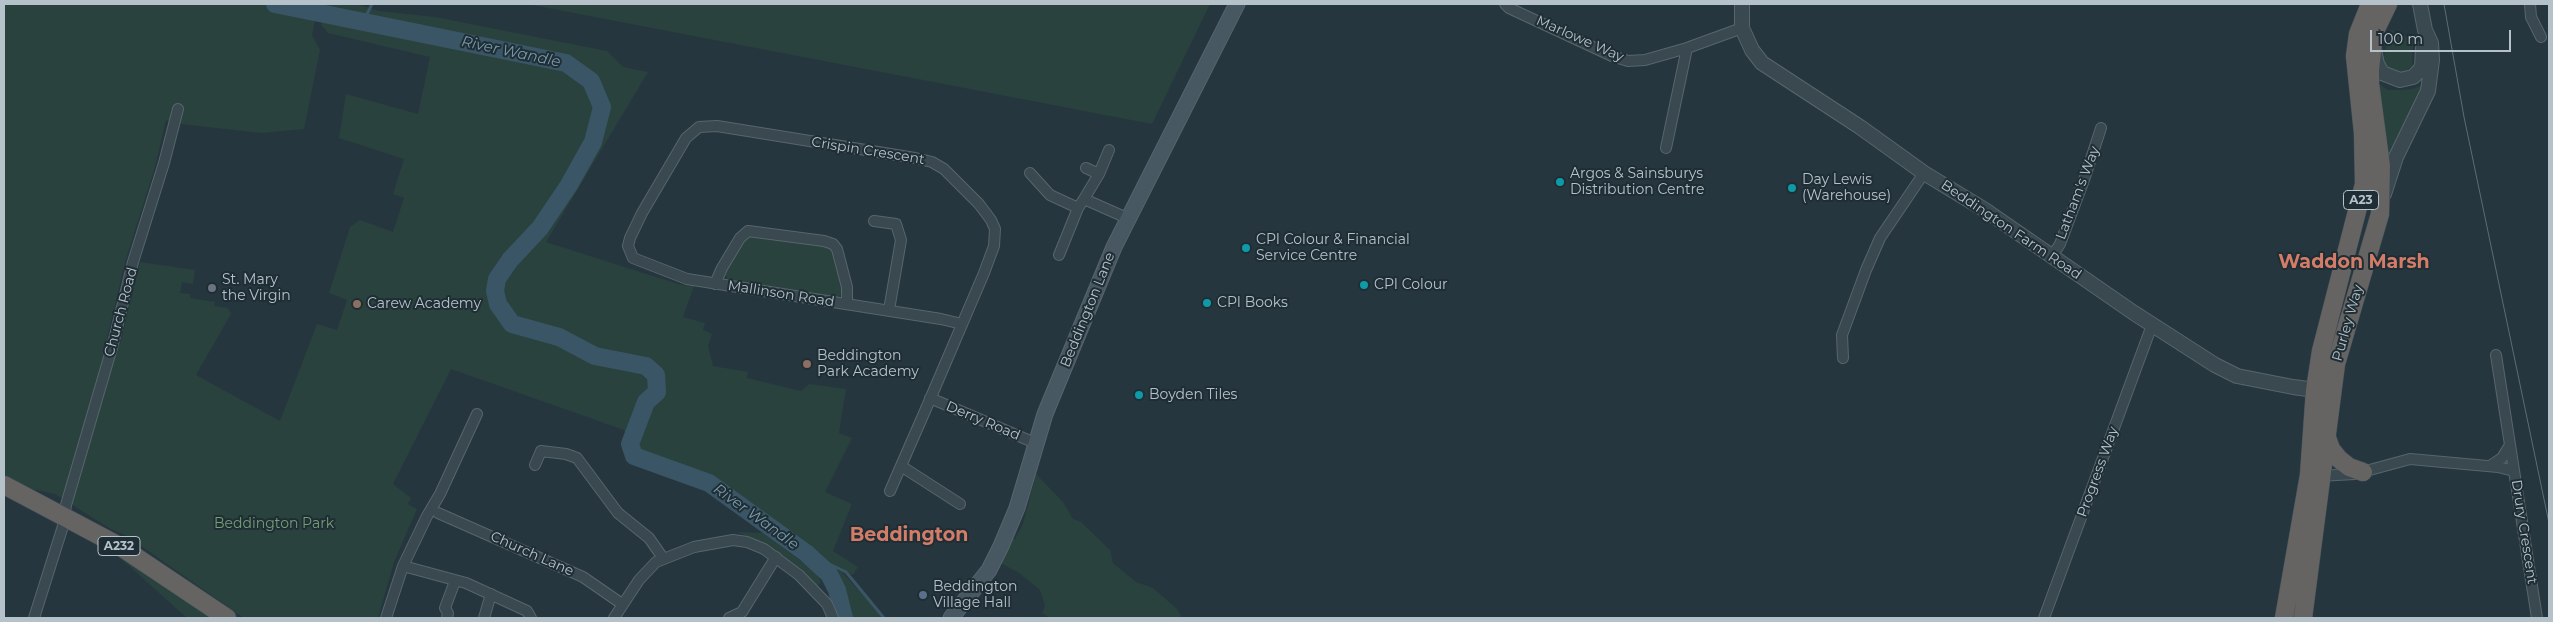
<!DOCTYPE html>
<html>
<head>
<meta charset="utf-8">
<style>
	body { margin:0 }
	#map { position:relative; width:2553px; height:622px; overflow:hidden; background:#26363f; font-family:Montserrat,sans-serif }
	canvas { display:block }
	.frame { position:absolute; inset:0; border:5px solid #b6c2ca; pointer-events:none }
	.scale { position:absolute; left:2370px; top:30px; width:141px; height:22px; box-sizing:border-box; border:2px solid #b6c2ca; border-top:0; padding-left:6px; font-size:15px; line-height:18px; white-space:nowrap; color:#b6c2ca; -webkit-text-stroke:4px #1f2d34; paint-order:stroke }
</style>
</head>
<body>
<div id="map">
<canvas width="2553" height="622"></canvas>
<div class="frame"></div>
<div class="scale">100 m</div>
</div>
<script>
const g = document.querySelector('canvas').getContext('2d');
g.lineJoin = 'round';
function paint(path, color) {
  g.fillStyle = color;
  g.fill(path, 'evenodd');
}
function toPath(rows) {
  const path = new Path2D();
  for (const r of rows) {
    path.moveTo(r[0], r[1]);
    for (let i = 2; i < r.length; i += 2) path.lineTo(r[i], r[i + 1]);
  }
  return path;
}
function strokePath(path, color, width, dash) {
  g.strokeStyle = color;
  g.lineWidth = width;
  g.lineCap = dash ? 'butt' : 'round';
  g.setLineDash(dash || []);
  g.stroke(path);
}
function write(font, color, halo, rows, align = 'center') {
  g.font = font + ' Montserrat,sans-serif';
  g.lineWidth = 4;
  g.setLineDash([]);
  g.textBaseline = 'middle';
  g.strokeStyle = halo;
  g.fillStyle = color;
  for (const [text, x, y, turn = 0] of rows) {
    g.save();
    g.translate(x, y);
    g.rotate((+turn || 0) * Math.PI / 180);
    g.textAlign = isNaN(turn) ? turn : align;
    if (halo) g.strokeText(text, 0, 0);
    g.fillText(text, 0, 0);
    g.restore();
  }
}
const green = toPath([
	[4,4,318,4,312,35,320,50,304,129,262,133,181,124,166,120,155,167,126,259,107,338,120,345,140,262,195,270,193,284,182,282,180,293,190,294,190,298,215,302,214,306,228,308,231,314,196,375,280,421,317,324,337,330,347,300,329,293,350,227,360,220,393,232,404,198,393,194,404,159,339,138,346,94,418,114,430,57,328,33,321,25,325,4,357,4,378,11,435,17,607,51,623,67,648,72,546,242,681,285,694,286,683,317,705,323,703,330,712,334,708,346,713,366,748,372,747,378,801,391,809,384,846,389,839,433,852,438,825,492,852,504,833,551,858,567,853,575,806,553,709,483,634,456,624,430,451,369,393,484,411,498,408,504,417,509,394,562,378,618,244,618,127,536,109,528,55,494,32,489,4,475],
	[527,4,1210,4,1152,124],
	[2390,30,2413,39,2412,66,2403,73,2390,70,2385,64,2384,57],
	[2378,83,2388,90,2400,90,2413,89,2423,84,2422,90,2390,155,2388,155],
	[748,235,832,247,844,287,843,293,837,298,728,281,725,272],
	[1036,474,1063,502,1073,519,1081,522,1110,550,1113,563,1136,582,1153,588,1177,609,1182,618,1050,618,1042,613,1045,606,1040,590,1019,573,999,562,1009,538,1015,539,1023,524],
	[737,532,763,533,817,573,821,582,817,586,805,572,766,544],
	[117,555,211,618,187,618],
	[824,564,842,572,875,608,881,618,847,618,837,577]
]);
const stream = toPath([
	[363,22,372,4],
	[806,553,846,572,884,618]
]);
const river = toPath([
	[275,4,566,63,591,81,602,107,593,142,569,185,540,228,510,260,497,279,495,291,498,304,512,324,559,337,595,356,646,366,656,375,657,392,646,402,630,444,634,456,709,483,806,553,829,574,837,590,844,618]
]);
const minor = toPath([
	[1505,4,1509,8,1612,56,1628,61,1645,60,1687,48,1742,28],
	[2530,4,2531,17,2541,37],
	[1666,148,1687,48],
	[1086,168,1099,174,1084,199,1127,218],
	[1030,173,1050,195,1078,208],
	[1099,174,1109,150],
	[874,221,896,224,901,240,889,310],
	[1059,255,1078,208,1084,199],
	[2052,256,2060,244,2084,180,2101,128],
	[715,284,722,268,740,238,748,231,824,241,833,244,837,249,847,287,847,304],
	[2496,355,2537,618],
	[1843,358,1842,335,1866,270,1880,238,1924,173],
	[930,398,1035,443],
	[535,465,541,451,566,454,577,458,618,513,649,538,663,558],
	[901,466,960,504],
	[2490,466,2502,458,2510,445],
	[2318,476,2355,474,2410,459,2498,467,2514,471],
	[890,491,925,411,984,273,994,246,995,229,991,220,979,204,944,169,932,162,915,158,717,126,699,127,686,138,642,213,630,238,628,246,633,258,687,279,941,319,962,324],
	[438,513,583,577,622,604],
	[403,566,466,583,527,611,531,618],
	[34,618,63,526,66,505,113,344,133,262,164,163,178,109],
	[386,618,403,566,427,516,440,494,477,414],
	[447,618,448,613,445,608,455,581],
	[484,618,491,594],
	[614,618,639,580,656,562,694,547,733,540,747,542,764,549,799,575,827,604,833,618],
	[729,618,742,612,776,557],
	[2044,618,2152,325]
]);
const tertiary = toPath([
	[1742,4,1742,28,1752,50,1762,63,1860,127,1924,173,1985,210,2134,313,2215,365,2237,376,2293,387,2323,391],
	[2374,49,2377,64,2382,73,2400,80,2413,77,2418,72,2422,67,2423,48],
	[2384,194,2396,157,2428,91,2432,60,2431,43,2425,30,2420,4]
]);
const secondary = toPath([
	[951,618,989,570,1001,546,1017,508,1045,414,1114,247,1237,4]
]);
const trunk = toPath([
	[2326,435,2331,449,2339,459,2349,467,2363,472],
	[4,485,121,547,227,618],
	[2284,618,2309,475,2315,390,2321,351,2364,184,2363,133,2355,56,2358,34,2370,4],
	[2303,618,2336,364,2380,214,2381,166,2370,84,2370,70,2374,33,2388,4]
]);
const tram = toPath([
	[2444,4,2464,117,2549,523]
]);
const markers = [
	[1560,182,5,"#0f9aa8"],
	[1792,188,5,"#0f9aa8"],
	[1246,248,5,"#0f9aa8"],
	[1364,285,5,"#0f9aa8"],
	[212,288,5,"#6b7280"],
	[1207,303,5,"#0f9aa8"],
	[357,304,5,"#8d6e63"],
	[807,364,5,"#8d6e63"],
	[1139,395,5,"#0f9aa8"],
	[923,595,5,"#5c6f8a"]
];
const shields = [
	[2361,200,35],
	[119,546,42]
];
const shieldNames = [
	["A23",2361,200],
	["A232",119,546]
];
const streetNames = [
	["Marlowe Way",1580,39,24],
	["Crispin Crescent",868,151,9],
	["Latham's Way",2078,193,-69],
	["Beddington Farm Road",2011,230,34],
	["Mallinson Road",781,294,9],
	["Beddington Lane",1088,310,-68],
	["Church Road",121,312,-75],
	["Purley Way",2348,323,-74],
	["Derry Road",983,421,23],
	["Progress Way",2098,472,-70],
	["Drury Crescent",2524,532,81],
	["Church Lane",532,554,24]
];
const poiNames = [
	["Argos & Sainsburys",1570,174],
	["Distribution Centre",1570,190],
	["Day Lewis",1802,180],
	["(Warehouse)",1802,196],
	["CPI Colour & Financial",1256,240],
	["Service Centre",1256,256],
	["St. Mary",222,280],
	["the Virgin",222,296],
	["CPI Colour",1374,285],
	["CPI Books",1217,303],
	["Carew Academy",367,304],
	["Beddington",817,356],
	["Park Academy",817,372],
	["Boyden Tiles",1149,395],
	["Beddington",933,587],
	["Village Hall",933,603]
];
const parkNames = [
	["Beddington Park",274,524]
];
const waterNames = [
	["River Wandle",511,52,12],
	["River Wandle",756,517,36]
];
const districtNames = [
	["Waddon Marsh",2354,262],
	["Beddington",909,535]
];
paint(green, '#29423e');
strokePath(stream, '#3a5666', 3);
strokePath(river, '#3a5666', 18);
strokePath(minor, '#58656d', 12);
strokePath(tertiary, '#58656d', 16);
strokePath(secondary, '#58656d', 17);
strokePath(trunk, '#45525a', 19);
strokePath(minor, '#3a484f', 10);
strokePath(tertiary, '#3a484f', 14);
strokePath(secondary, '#485862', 15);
strokePath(trunk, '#666463', 18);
strokePath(tram, '#5c6d76', 1);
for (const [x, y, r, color] of markers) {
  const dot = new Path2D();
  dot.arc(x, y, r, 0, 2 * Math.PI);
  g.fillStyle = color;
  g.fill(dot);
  strokePath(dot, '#1f2d34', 2);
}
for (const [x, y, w] of shields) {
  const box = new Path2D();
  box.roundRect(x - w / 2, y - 9.5, w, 19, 4);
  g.fillStyle = '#1f2d34';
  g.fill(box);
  strokePath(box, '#b6c2ca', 1);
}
write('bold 12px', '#b6c2ca', null, shieldNames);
write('14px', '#b6c2ca', '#1f2d34', streetNames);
write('14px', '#b6c2ca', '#1f2d34', poiNames, 'left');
write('14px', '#759f75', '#1f2d34', parkNames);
write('italic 15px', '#779aac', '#1f2d34', waterNames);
write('bold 19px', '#d37d68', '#1f2d34', districtNames);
</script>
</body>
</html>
